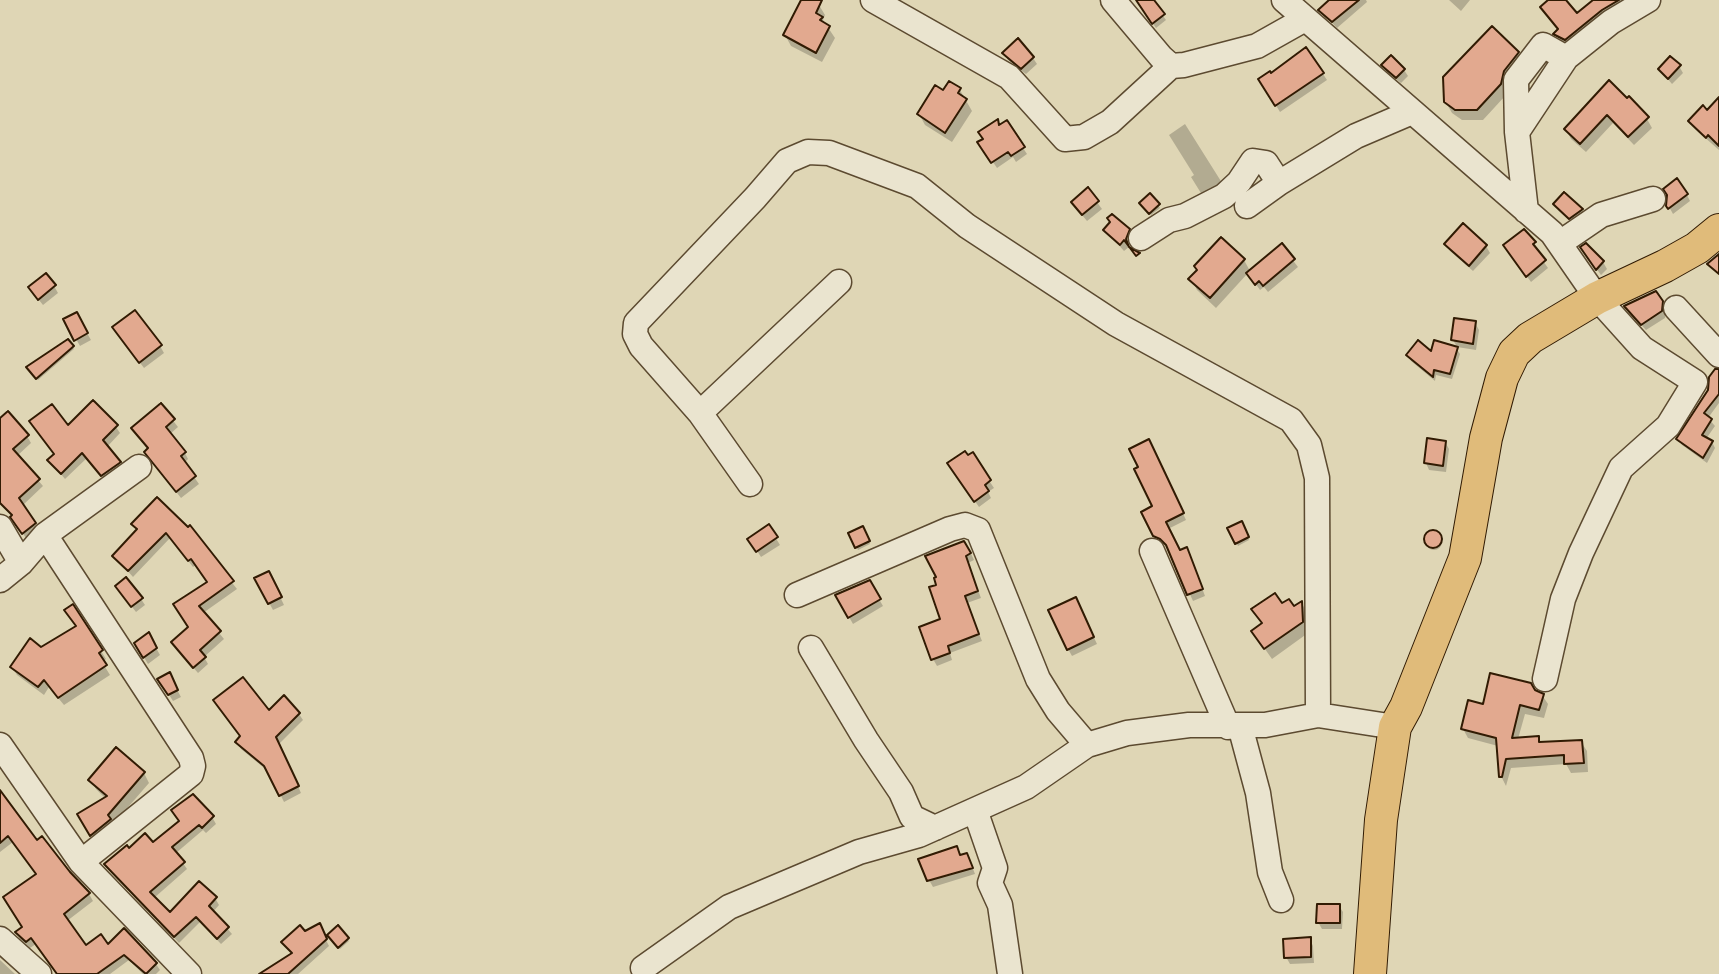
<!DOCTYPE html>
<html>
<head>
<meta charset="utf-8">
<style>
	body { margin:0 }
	canvas { display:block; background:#dfd6b5 }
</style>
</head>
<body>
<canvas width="1719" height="974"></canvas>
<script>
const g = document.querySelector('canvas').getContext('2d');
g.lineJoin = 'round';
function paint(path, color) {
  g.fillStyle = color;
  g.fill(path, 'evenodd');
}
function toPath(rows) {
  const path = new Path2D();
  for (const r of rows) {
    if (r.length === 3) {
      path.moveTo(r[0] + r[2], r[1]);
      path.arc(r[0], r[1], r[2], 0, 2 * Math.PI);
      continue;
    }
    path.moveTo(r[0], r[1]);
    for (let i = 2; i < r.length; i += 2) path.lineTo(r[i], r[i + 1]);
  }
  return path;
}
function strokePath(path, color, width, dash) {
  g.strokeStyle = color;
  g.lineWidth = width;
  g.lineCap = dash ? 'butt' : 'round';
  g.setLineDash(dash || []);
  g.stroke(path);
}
const shadow = toPath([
	[803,0,810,0,819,5,825,15,823,20,835,38,822,62,791,46,785,35],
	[1137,0,1156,0,1153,2,1166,20,1156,28],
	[1332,0,1366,0,1367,2,1337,28,1320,10],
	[1449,0,1470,0,1461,11],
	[1550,0,1564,0,1577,16,1595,0,1639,0,1571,49,1561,43,1555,34,1559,31,1542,7],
	[1004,53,1033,58,1037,64,1026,74,1008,60],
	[1518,53,1524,64,1506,95,1483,120,1462,120,1452,113,1445,101],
	[1384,65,1404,70,1408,76,1401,83,1387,72],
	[1679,66,1683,73,1672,84,1660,70],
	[1323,74,1327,80,1280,112,1260,79],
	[1609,83,1647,119,1652,128,1634,145,1613,123,1586,152,1571,139,1566,129],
	[960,90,972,111,952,142,925,125,919,114,944,93],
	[1719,100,1719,150,1695,129,1690,121,1708,112],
	[1185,124,1224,186,1204,198,1191,177,1194,175,1169,135],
	[1023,148,1027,154,1016,162,1013,157,997,168,984,149],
	[1088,190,1102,209,1087,221,1077,209],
	[1564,194,1582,210,1586,216,1574,224,1559,211,1555,205],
	[1669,195,1687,195,1690,201,1673,214,1668,205],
	[1158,205,1160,208,1151,215,1143,206],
	[1112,223,1128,230,1132,237,1129,247,1124,251,1105,230],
	[1524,231,1534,243,1538,250,1536,251,1548,268,1531,282,1509,252],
	[1221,239,1244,260,1250,271,1282,246,1298,267,1268,292,1264,287,1260,290,1248,273,1216,308,1197,290,1191,279],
	[1447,244,1486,246,1490,253,1473,271,1450,251],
	[1586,254,1603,262,1607,269,1601,275],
	[54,286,58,293,43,305,34,294],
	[1655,293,1666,310,1665,318,1646,330,1630,313],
	[76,314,91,340,80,346,65,320],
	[1475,323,1479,330,1476,350,1457,347,1453,340],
	[118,334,160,346,164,353,144,368],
	[68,341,74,349,38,380,29,370],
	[1456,348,1460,354,1452,379,1436,375,1435,381,1411,361,1408,355],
	[1719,374,1719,403,1708,418,1715,426,1706,439,1712,442,1715,448,1707,463,1682,445,1678,439],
	[161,405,178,427,170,434,185,453,188,459,184,463,199,484,181,498,150,459,149,450,137,435],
	[0,420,27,436,31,443,17,456,43,486,22,506,38,531,27,540,13,517,0,504],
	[116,427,120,433,107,447,123,469,106,482,87,458,65,479,49,460,55,455,68,428],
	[1445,442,1449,449,1446,472,1429,470,1426,463],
	[1152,448,1186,520,1168,529,1180,552,1190,556,1205,596,1193,601,1169,549,1166,545,1158,543,1154,535],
	[972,455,994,488,988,492,991,498,979,507,953,470],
	[1241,523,1249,540,1238,546,1229,529],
	[133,524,189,528,237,589,203,613,224,639,204,657,208,664,198,673,177,649,190,628,175,605,209,583,196,565,193,567,170,538,133,577,114,556,137,531],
	[769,527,780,545,761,557,750,540],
	[862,528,870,544,858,550,850,534],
	[1434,542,8],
	[966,543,974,560,968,563,981,598,967,603,982,641,950,653,952,660,937,666,933,659,943,620,938,586,955,545],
	[256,579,272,580,284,605,273,610],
	[869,582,883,606,853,624,837,596],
	[121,593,141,599,145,605,136,612],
	[1302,604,1308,614,1308,633,1272,659,1260,642,1263,625,1254,610,1282,606,1293,608],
	[1079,606,1097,644,1072,656,1068,649],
	[149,635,160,655,148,664,136,644],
	[101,651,106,659,102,662,110,675,64,705,49,687,44,695,17,675,12,667],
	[169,675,181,697,173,701,159,679],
	[1534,692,1542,695,1548,704,1544,718,1525,714,1518,739,1538,738,1541,744,1581,742,1587,751,1588,772,1571,773,1566,764,1511,768,1506,786,1501,776,1498,746,1468,738,1463,729,1484,706],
	[269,713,299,714,303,720,279,744,301,793,284,802,269,772,241,749,237,742],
	[116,750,144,773,149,783,97,843,80,815,106,799,96,789,91,780],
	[0,808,89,894,93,901,67,921,86,947,108,947,156,964,160,970,156,974,143,974,129,960,110,974,61,974,36,944,30,948,20,939,17,933,24,928,38,875,13,842,0,852],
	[212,817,216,824,206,833,203,830,176,853,187,869,154,898,171,914,215,898,219,905,213,912,232,934,221,944,200,922,179,943,106,864,128,851,153,845],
	[961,857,970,861,975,874,933,887,929,880],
	[1339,906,1343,912,1342,929,1322,929,1318,922],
	[319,926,329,946,298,974,275,974,293,955,284,942],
	[330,938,347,939,349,941,340,949],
	[1310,939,1313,946,1314,963,1290,964,1286,957],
	[0,960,15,974,0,974]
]);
const building = toPath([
	[801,0,822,0,816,13,823,17,820,20,830,26,816,53,783,35,801,0],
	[1136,0,1154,0,1165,14,1152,24,1136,0],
	[1329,0,1359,0,1332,22,1318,10,1329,0],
	[1548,0,1566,0,1577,13,1593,0,1619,0,1602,10,1565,40,1553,34,1558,29,1540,7,1548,0],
	[1492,26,1519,52,1504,71,1501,84,1477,110,1455,110,1444,102,1443,77,1492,26],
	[1018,38,1034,57,1021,69,1002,53,1018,38],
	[1306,47,1324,73,1275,106,1258,79,1270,71,1271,73,1306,47],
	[1391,55,1405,69,1396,78,1381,65,1391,55],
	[1670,56,1681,65,1668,79,1658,69,1670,56],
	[1609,80,1627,98,1629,96,1649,117,1628,137,1607,115,1580,144,1564,129,1609,80],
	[949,81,961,88,958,93,967,99,945,133,917,114,935,85,943,90,949,81],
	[1719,97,1719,146,1708,135,1706,138,1688,121,1703,105,1707,110,1719,97],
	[998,119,999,125,1007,120,1025,147,1011,156,1008,152,991,163,977,142,983,139,978,132,998,119],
	[1677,178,1688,194,1668,209,1666,206,1667,195,1663,189,1677,178],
	[1088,187,1099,201,1082,215,1071,202,1088,187],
	[1564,192,1583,209,1569,219,1553,204,1564,192],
	[1150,193,1160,204,1149,214,1139,203,1150,193],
	[1112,214,1130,229,1126,239,1129,247,1140,253,1136,256,1124,240,1120,245,1103,230,1110,222,1107,218,1112,214],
	[1463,223,1487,245,1469,266,1444,244,1463,223],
	[1524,229,1536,242,1533,244,1546,260,1526,277,1503,245,1524,229],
	[1221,237,1245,259,1210,298,1188,279,1197,270,1194,266,1221,237],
	[1282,243,1295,259,1263,286,1259,281,1255,285,1246,273,1282,243],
	[1586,243,1604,261,1596,270,1580,247,1586,243],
	[1719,254,1719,274,1707,264,1719,254],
	[46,273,56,285,38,300,28,287,46,273],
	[1656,291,1663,301,1662,311,1641,325,1624,306,1656,291],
	[135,310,162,345,139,363,112,327,135,310],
	[77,312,88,333,74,341,63,319,77,312],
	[1454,318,1476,321,1473,344,1451,340,1454,318],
	[68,339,74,346,36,379,26,367,68,339],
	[1418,340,1431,351,1434,340,1458,347,1450,374,1434,370,1433,377,1406,355,1418,340],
	[1715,369,1719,369,1719,394,1704,413,1712,419,1702,435,1713,441,1703,458,1676,439,1708,390,1709,377,1715,369],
	[93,400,118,425,103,440,121,462,101,476,82,453,61,474,47,460,54,454,29,421,52,404,68,425,93,400],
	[161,403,175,419,166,427,186,452,181,456,196,476,176,492,144,452,148,448,131,428,161,403],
	[8,411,29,435,13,449,40,479,19,498,36,523,22,534,10,517,12,515,0,503,0,418,8,411],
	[1427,438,1446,441,1443,466,1424,463,1427,438],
	[1149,439,1184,513,1166,522,1180,550,1187,547,1203,589,1187,595,1166,545,1160,539,1153,536,1141,512,1152,506,1134,469,1138,467,1129,449,1149,439],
	[965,451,968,455,973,452,991,480,985,485,989,491,974,502,947,463,965,451],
	[157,497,188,527,190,525,234,581,199,606,221,631,200,650,206,657,193,668,171,642,188,627,173,604,207,582,191,559,188,561,166,533,128,571,112,556,137,529,131,524,157,497],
	[1242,521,1249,537,1235,544,1227,528,1242,521],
	[769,524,778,537,756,552,747,539,769,524],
	[863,526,870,541,855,548,848,533,863,526],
	[1433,539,9],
	[964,541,971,553,966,556,978,591,965,596,979,634,948,646,950,653,931,660,919,627,940,619,929,587,936,585,934,578,936,577,925,556,964,541],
	[269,571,282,597,268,604,254,578,269,571],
	[126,577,143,598,131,607,115,586,126,577],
	[870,580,881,599,848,618,835,595,870,580],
	[1275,593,1282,603,1289,599,1294,606,1302,601,1303,622,1264,649,1251,631,1262,623,1251,609,1275,593],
	[1076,597,1094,637,1067,650,1048,610,1076,597],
	[73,604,103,650,99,653,107,665,58,698,44,680,38,687,10,667,30,638,41,647,76,626,64,610,73,604],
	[149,632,157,648,143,658,134,643,149,632],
	[170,672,178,690,168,695,157,679,170,672],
	[1490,673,1531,683,1535,690,1544,694,1539,710,1520,705,1512,738,1539,736,1539,742,1582,740,1584,763,1564,764,1564,755,1506,759,1502,777,1499,777,1496,738,1461,729,1468,700,1483,704,1490,673],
	[243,677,269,710,284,695,300,713,276,737,299,786,279,796,264,766,235,742,240,736,213,700,243,677],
	[116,747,145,772,108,815,111,819,90,836,77,814,107,796,88,780,116,747],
	[0,790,37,840,42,836,70,872,90,893,64,914,86,945,101,934,108,944,124,928,157,963,146,974,124,955,97,974,57,974,31,938,26,942,15,932,22,927,3,897,36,874,8,836,0,843,0,790],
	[193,794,214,816,202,828,199,825,172,847,185,862,150,892,170,912,199,881,217,897,209,906,229,927,217,939,196,917,174,937,104,864,127,845,129,848,145,833,153,842,179,821,171,810,193,794],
	[957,846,960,855,967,853,973,868,927,881,918,859,957,846],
	[1317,904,1340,904,1340,923,1316,923,1317,904],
	[320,923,327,939,288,974,259,974,292,953,281,942,300,925,305,931,320,923],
	[338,925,349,938,338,948,327,935,338,925],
	[1311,937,1311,957,1284,958,1283,939,1311,937]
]);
const minor = toPath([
	[873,0,1009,77,1065,139,1084,137,1110,122,1171,66],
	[1113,0,1161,57,1171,66,1184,65,1257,46,1305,19],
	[1284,0,1552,233,1597,298,1642,348,1695,382,1668,426,1621,468,1581,553,1563,599,1545,679],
	[1517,132,1566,58,1611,22,1648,0],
	[1247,206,1279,183,1356,136,1412,112],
	[1526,211,1517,132,1516,80,1543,45,1566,58],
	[1141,238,1169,220,1185,216,1224,196,1239,182,1253,161,1266,163,1279,183],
	[1560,243,1601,215,1653,199],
	[1676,308,1719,355],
	[700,413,839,282],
	[750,484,700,413,641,346,635,334,636,323,755,198,787,161,808,152,829,153,917,186,967,226,1116,324,1291,420,1309,445,1317,478,1318,715],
	[0,527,21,563],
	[45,535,191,758,193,766,191,774,81,862],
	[1152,551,1228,727],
	[0,580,21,563,45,535,139,467],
	[797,595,950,529,965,525,978,530,1038,679,1058,711,1087,745],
	[811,648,866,740,901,792,912,817,935,828],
	[1240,726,1258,793,1270,872,1281,900],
	[0,745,81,862,189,974],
	[975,810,995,868,990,883,1000,905,1010,974],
	[0,939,39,974],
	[643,968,729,907,859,852,919,835,1026,787,1087,745,1127,733,1189,725,1265,725,1318,715,1395,727]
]);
const major = toPath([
	[1370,974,1381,820,1395,727,1406,707,1465,558,1486,438,1502,378,1514,353,1530,338,1597,298,1665,266,1697,248,1719,230]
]);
paint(shadow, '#0003');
paint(building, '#e2a98f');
strokePath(building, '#311b03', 2);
strokePath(minor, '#5c4a30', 27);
strokePath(major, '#311b03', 34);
strokePath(minor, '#eae4cf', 24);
strokePath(major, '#e0bb7a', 32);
</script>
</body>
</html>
